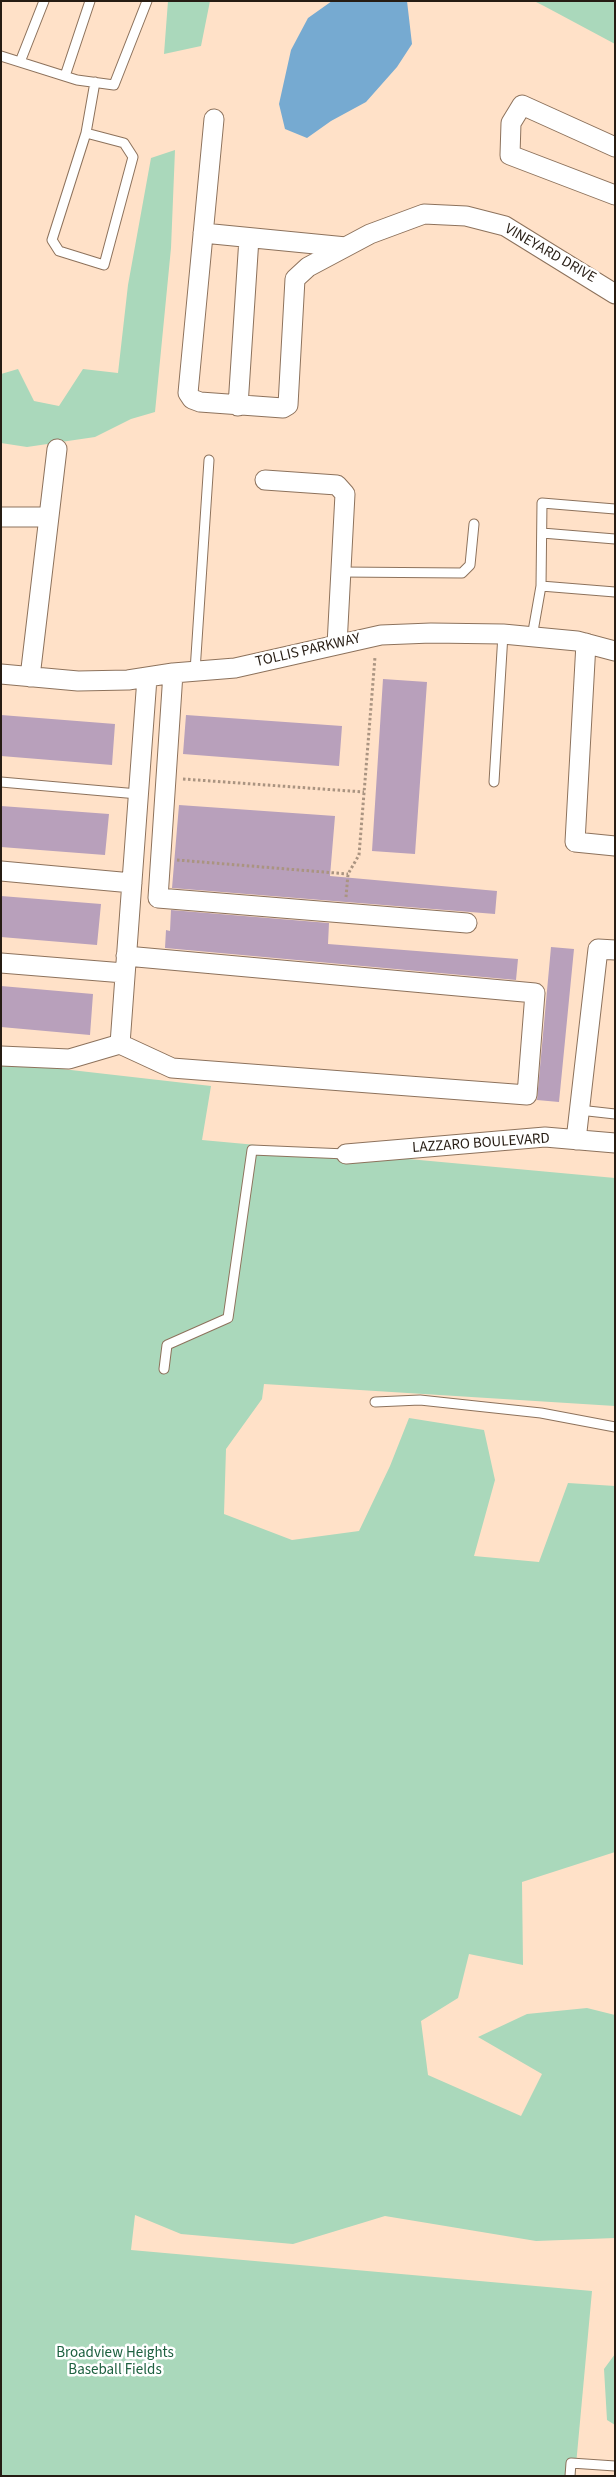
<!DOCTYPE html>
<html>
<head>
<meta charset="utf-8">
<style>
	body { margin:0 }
	#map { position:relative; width:616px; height:2477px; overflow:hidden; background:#ffe1c8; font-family:"Source Sans 3",sans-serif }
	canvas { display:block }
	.frame { position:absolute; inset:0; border:2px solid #261c13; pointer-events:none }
</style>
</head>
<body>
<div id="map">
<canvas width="616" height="2477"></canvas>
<div class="frame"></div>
</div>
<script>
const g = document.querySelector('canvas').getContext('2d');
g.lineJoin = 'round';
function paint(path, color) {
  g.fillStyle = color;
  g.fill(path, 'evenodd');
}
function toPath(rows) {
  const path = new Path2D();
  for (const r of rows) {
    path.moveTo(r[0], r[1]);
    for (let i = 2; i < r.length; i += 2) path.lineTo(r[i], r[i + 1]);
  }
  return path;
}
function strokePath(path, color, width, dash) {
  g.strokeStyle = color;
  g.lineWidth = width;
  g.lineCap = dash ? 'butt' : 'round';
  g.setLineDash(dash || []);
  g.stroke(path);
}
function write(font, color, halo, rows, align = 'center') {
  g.font = font + ' "Source Sans 3",sans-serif';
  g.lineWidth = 5;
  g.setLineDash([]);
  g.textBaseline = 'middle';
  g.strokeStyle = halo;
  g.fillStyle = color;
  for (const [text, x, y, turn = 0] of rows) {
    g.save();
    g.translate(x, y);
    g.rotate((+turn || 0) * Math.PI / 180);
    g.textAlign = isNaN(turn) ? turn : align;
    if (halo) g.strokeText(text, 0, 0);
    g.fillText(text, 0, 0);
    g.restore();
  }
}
const green = toPath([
	[168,1,210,1,201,46,164,54],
	[534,1,615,1,615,44,544,6],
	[175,150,171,248,155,412,131,419,95,437,27,447,1,443,1,374,18,369,34,401,59,406,83,369,118,373,128,285,151,158],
	[1,1062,211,1086,202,1140,615,1178,615,1406,264,1384,262,1399,226,1449,224,1514,292,1540,359,1531,390,1466,409,1418,484,1430,495,1480,474,1556,539,1562,568,1483,615,1486,615,1852,522,1882,523,1965,469,1954,458,1998,421,2021,428,2075,521,2116,542,2074,478,2037,527,2014,587,2008,615,2015,615,2238,536,2241,385,2216,293,2244,181,2234,135,2215,131,2250,592,2291,575,2476,1,2476],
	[615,2354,615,2425,607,2420,604,2369]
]);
const water = toPath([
	[332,1,407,1,412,44,397,67,366,102,331,121,307,138,285,129,279,104,291,50,308,18]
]);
const building = toPath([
	[383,679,427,682,415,854,372,851],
	[1,715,115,724,112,765,1,756],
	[186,715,342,726,339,766,183,754],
	[179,805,335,816,330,876,497,891,495,914,172,888],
	[1,806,109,814,105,855,1,847],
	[1,896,101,904,97,945,1,937],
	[171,910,329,923,328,944,518,959,516,980,165,948,166,930,170,931],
	[551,947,574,949,559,1102,537,1100],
	[1,986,93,994,90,1035,1,1027]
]);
const path = toPath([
	[183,779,364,792],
	[177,860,348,874],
	[346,897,348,874,359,855,375,657]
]);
const lane = toPath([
	[1,56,77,80,114,85,147,1],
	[20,62,44,1],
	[65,76,90,1],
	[86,133,124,143,133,157,104,265,59,251,52,240,86,133,95,82],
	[615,509,542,503,541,586,615,592],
	[542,533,615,539],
	[341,572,462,573,470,565,474,524],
	[532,637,541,586],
	[195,671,209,460],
	[1,782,138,794],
	[494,782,503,634],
	[579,1110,615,1114],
	[164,1369,167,1345,228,1318,252,1150,346,1154],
	[375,1402,420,1400,541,1413,615,1427],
	[570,2476,571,2463,615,2466]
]);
const street = toPath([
	[214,119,188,393,192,399,200,402,283,408,288,405,295,279,308,267,370,234,424,214,466,216,505,226,615,294],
	[615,147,522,105,511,123,510,155,615,195],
	[203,233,346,247],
	[238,406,249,238],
	[265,480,337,485,345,494,337,645],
	[1,517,49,517],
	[586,643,575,842,615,846],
	[173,673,158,898,467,923],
	[1,674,78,681,128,680,173,673,235,668,381,635,431,633,503,634,577,641,615,651],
	[30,677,57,449],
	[1,871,132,883],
	[1,963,124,973],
	[120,1044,147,678],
	[1,1056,69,1059,120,1044,172,1068,527,1095,535,993,126,956],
	[576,1140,598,949,615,950],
	[346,1154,545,1137,615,1143]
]);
const streetNames = [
	["VINEYARD DRIVE",550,254,30],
	["TOLLIS PARKWAY",308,651,-13],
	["LAZZARO BOULEVARD",481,1144,-4]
];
const parkNames = [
	["Broadview Heights",115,2354],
	["Baseball Fields",115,2371]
];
paint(green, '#aad8bb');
paint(water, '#76aad1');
paint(building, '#b8a0bb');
strokePath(lane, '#8d725c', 11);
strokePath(street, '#8d725c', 21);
strokePath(path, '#aa9481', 3, [2.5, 2.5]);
strokePath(lane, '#fff', 9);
strokePath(street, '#fff', 19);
write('15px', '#261c13', '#fff', streetNames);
write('15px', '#1e6140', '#fff', parkNames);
</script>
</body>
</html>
